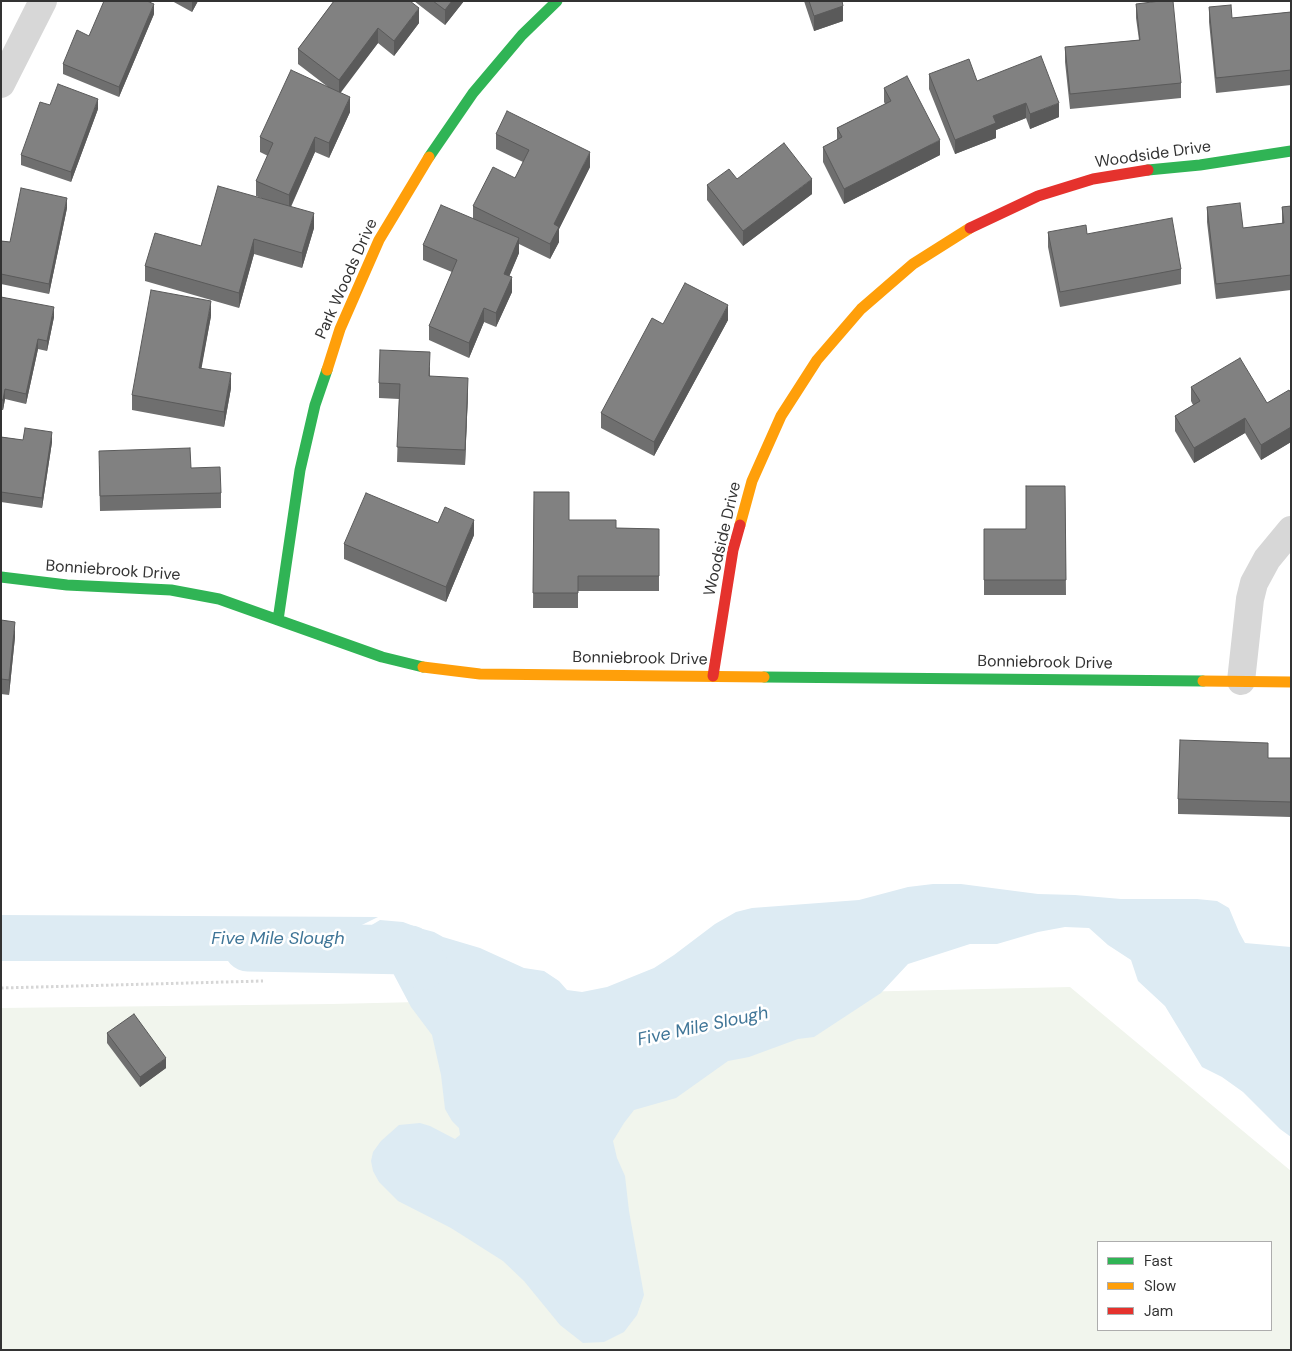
<!DOCTYPE html>
<html>
<head>
<meta charset="utf-8">
<style>
	body { margin:0 }
	#map { position:relative; width:1292px; height:1351px; overflow:hidden; background:#fff; font-family:"DM Sans",sans-serif }
	canvas { display:block }
	.frame { position:absolute; inset:0; border:2px solid #333; pointer-events:none }
	.legend { position:absolute; left:1097px; top:1241px; width:175px; height:90px; box-sizing:border-box; background:#fff; border:1px solid #adadad; margin:0; padding:6px 9px; list-style:none; font-size:15px; color:#333 }
	.legend li { display:flex; align-items:center; gap:10px; height:25px }
	.legend b { width:25px; border:1px solid #adadad }
</style>
</head>
<body>
<div id="map">
<canvas width="1292" height="1351"></canvas>
<div class="frame"></div>
<ul class="legend">
<li><b style="height:6px;background:#30b455"></b>Fast</li>
<li><b style="height:6px;background:#ff9f0a"></b>Slow</li>
<li><b style="height:6px;background:#e5322d"></b>Jam</li>
</ul>
</div>
<script>
const g = document.querySelector('canvas').getContext('2d');
g.lineJoin = 'round';
function paint(path, color) {
  g.fillStyle = color;
  g.fill(path, 'evenodd');
}
function toPath(rows) {
  const path = new Path2D();
  for (const r of rows) {
    path.moveTo(r[0], r[1]);
    for (let i = 2; i < r.length; i += 2) path.lineTo(r[i], r[i + 1]);
  }
  return path;
}
function strokePath(path, color, width, dash) {
  g.strokeStyle = color;
  g.lineWidth = width;
  g.lineCap = dash ? 'butt' : 'round';
  g.setLineDash(dash || []);
  g.stroke(path);
}
function write(font, color, halo, rows, align = 'center') {
  g.font = font + ' "DM Sans",sans-serif';
  g.lineWidth = 5;
  g.setLineDash([]);
  g.textBaseline = 'middle';
  g.strokeStyle = halo;
  g.fillStyle = color;
  for (const [text, x, y, turn = 0] of rows) {
    g.save();
    g.translate(x, y);
    g.rotate((+turn || 0) * Math.PI / 180);
    g.textAlign = isNaN(turn) ? turn : align;
    if (halo) g.strokeText(text, 0, 0);
    g.fillText(text, 0, 0);
    g.restore();
  }
}
const green = toPath([
	[1070,987,1291,1171,1291,1350,1,1350,1,1008,332,1004],
	[1098,1242,1271,1242,1271,1330,1098,1330]
]);
const water = toPath([
	[933,884,961,884,1038,894,1075,895,1121,899,1197,899,1217,901,1229,908,1239,932,1245,943,1291,947,1291,1137,1280,1129,1243,1092,1222,1077,1202,1067,1165,1006,1138,981,1131,960,1108,945,1089,928,1065,927,1038,932,997,944,970,944,908,964,881,993,814,1037,798,1039,749,1057,728,1061,676,1098,634,1110,624,1123,613,1141,617,1158,625,1176,629,1211,644,1295,637,1315,624,1332,604,1342,583,1343,560,1325,524,1281,503,1261,451,1228,398,1201,379,1182,373,1171,371,1161,373,1152,381,1141,399,1125,420,1123,430,1126,455,1139,460,1135,459,1128,452,1121,445,1109,441,1075,432,1035,411,1007,393,973,379,960,366,954,358,942,360,932,380,920,403,922,419,928,434,932,443,937,480,948,524,968,544,971,559,981,567,990,582,992,607,987,654,968,674,955,715,924,736,912,752,908,859,900,908,887],
	[1,915,378,917,289,961,1,961]
]);
const river = toPath([
	[248,947,410,950,423,965]
]);
const path = toPath([
	[1,988,263,981]
]);
const street = toPath([
	[1,84,43,1],
	[1241,681,1250,599,1254,583,1267,559,1291,530]
]);
const fast = toPath([
	[429,157,473,93,522,35,557,1],
	[1148,170,1200,165,1291,151],
	[1,577,67,585,171,590,219,599,382,657,423,667],
	[278,620,300,470,315,405,327,370],
	[764,677,1203,681]
]);
const slow = toPath([
	[327,370,340,329,379,240,429,157],
	[740,525,752,481,781,416,817,360,861,309,913,264,970,228],
	[423,667,480,674,764,677],
	[1203,681,1291,682]
]);
const jam = toPath([
	[970,228,1038,196,1093,179,1148,170],
	[713,676,733,550,740,525]
]);
const wall = toPath([
	[172,1,198,1,192,12],
	[334,1,419,23,394,56,378,43,340,92,350,112,329,158,315,152,291,207,314,228,302,268,254,254,239,308,145,281,145,266,201,246,266,200,256,196,256,181,268,156,260,152,260,137,328,87,298,64,298,49],
	[414,1,464,1,445,25],
	[804,1,842,1,843,21,814,31],
	[1136,4,1181,83,1181,98,1070,109,1065,62,1065,47,1139,40,1136,18],
	[1209,7,1232,18,1291,12,1291,85,1216,93,1209,22],
	[154,14,119,97,63,74,63,64,89,36],
	[929,74,977,81,1059,117,1030,129,1026,118,996,130,996,138,955,154,929,89],
	[884,88,940,155,844,204,823,162,823,147,837,140,837,128,885,104,884,102],
	[98,109,71,182,21,165,21,155],
	[496,134,590,167,559,229,559,242,550,259,519,244,519,253,509,276,512,292,496,327,484,322,469,358,429,340,429,326,452,272,423,260,423,245,473,219,473,206,515,178,523,162,496,149],
	[737,179,812,194,743,246,707,200,707,185],
	[1291,206,1291,290,1216,299,1207,222,1207,207,1243,228,1282,223,1282,207],
	[67,208,49,294,1,284,1,241,10,242],
	[1048,232,1087,234,1181,269,1181,284,1060,307,1048,247],
	[1,297,54,317,47,351,38,349,26,404,5,399,3,410,1,410],
	[211,316,201,368,231,388,224,427,132,410,132,395],
	[728,320,654,456,601,428,601,413,663,324],
	[430,367,430,376,468,393,465,465,397,462,399,399,379,398,379,383],
	[1191,387,1267,403,1291,393,1291,442,1261,460,1245,433,1194,463,1175,431,1175,416,1193,405,1191,401],
	[1,437,23,440,52,442,42,508,1,502],
	[99,466,191,468,221,493,221,508,100,511],
	[1065,486,1066,595,984,595,984,529,1026,529],
	[534,492,569,520,616,528,659,529,659,591,578,591,578,608,533,608],
	[438,523,474,535,446,602,344,559,344,544],
	[1,620,15,637,9,695,1,694],
	[1268,758,1291,758,1291,817,1178,814,1178,799],
	[107,1033,166,1068,140,1087,107,1043]
]);
const shadedWall = toPath([
	[193,1,198,1,192,12,192,2],
	[452,1,464,1,445,25,445,10],
	[154,4,154,14,119,97,119,87],
	[843,6,843,21,814,31,814,16],
	[419,8,419,23,394,56,394,41],
	[378,28,378,43,339,95,339,80],
	[350,97,350,112,329,158,329,143],
	[98,99,98,109,71,182,71,172],
	[1026,103,1026,118,996,130,996,138,955,154,955,140,993,116],
	[1059,103,1059,117,1030,129,1030,114],
	[315,137,315,152,289,210,289,195],
	[940,140,940,155,844,204,844,189],
	[590,152,590,167,559,229,559,242,550,259,550,244,554,224],
	[812,179,812,194,743,246,743,231],
	[67,198,67,208,49,294,49,284],
	[314,213,314,228,302,268,302,253],
	[519,238,519,253,504,289,504,274],
	[254,239,254,254,239,308,239,293],
	[512,277,512,292,496,327,496,313],
	[211,301,211,316,199,382,199,368],
	[728,305,728,320,654,456,654,442],
	[54,307,54,317,47,351,47,341],
	[484,308,484,322,469,358,469,343],
	[38,339,38,349,26,404,26,394],
	[231,373,231,388,224,427,224,412],
	[468,378,468,393,465,465,465,450],
	[5,389,5,399,3,410,3,400],
	[1245,418,1245,433,1194,463,1194,448],
	[1291,427,1291,442,1261,460,1261,445],
	[52,432,52,442,42,508,42,498],
	[474,520,474,535,446,602,446,587],
	[15,622,15,637,9,695,9,680],
	[166,1058,166,1068,140,1087,140,1077]
]);
const building = toPath([
	[104,1,147,1,154,4,119,87,63,64,77,30,89,36,104,1],
	[334,1,410,1,419,8,394,41,378,28,339,80,298,49,334,1],
	[433,1,452,1,445,10,433,1],
	[809,1,842,1,843,6,814,16,809,1],
	[1160,1,1173,1,1181,83,1070,94,1065,47,1140,40,1136,4,1160,1],
	[1231,5,1232,18,1291,12,1291,70,1216,78,1209,7,1231,5],
	[1041,56,1059,103,1030,114,1026,103,993,116,996,123,955,140,929,74,969,59,977,81,1041,56],
	[291,70,350,97,329,143,315,137,289,195,256,181,273,143,260,137,291,70],
	[907,76,940,140,844,189,823,147,842,137,837,128,891,101,884,88,907,76],
	[58,84,98,99,71,172,21,155,40,102,50,105,58,84],
	[507,111,590,152,554,224,559,227,550,244,473,206,493,167,515,178,529,150,496,134,507,111],
	[784,143,812,179,743,231,707,185,729,169,737,179,784,143],
	[218,186,314,213,302,253,254,239,239,293,145,266,155,233,201,246,218,186],
	[21,188,67,198,49,284,1,274,1,241,10,242,21,188],
	[1240,203,1243,228,1284,223,1282,207,1291,206,1291,275,1216,284,1207,207,1240,203],
	[441,205,519,238,504,274,512,277,496,313,484,308,469,343,429,326,457,260,423,245,441,205],
	[1172,218,1181,269,1060,292,1048,232,1086,225,1087,234,1172,218],
	[685,283,728,305,654,442,601,413,652,318,663,324,685,283],
	[151,290,211,301,199,368,231,373,224,412,132,395,151,290],
	[1,297,54,307,47,341,38,339,26,394,5,389,3,400,1,400,1,297],
	[380,350,430,352,429,376,468,378,465,450,397,447,400,384,379,383,380,350],
	[1240,358,1267,403,1289,390,1291,393,1291,427,1261,445,1245,418,1194,448,1175,416,1200,401,1191,387,1240,358],
	[25,428,52,432,42,498,1,492,1,437,23,440,25,428],
	[190,448,191,468,220,467,221,493,100,496,99,451,190,448],
	[1026,486,1065,486,1066,580,984,580,984,529,1026,529,1026,486],
	[534,492,569,492,569,520,616,520,616,528,659,529,659,576,578,576,578,593,533,593,534,492],
	[366,493,438,523,445,507,474,520,446,587,344,544,366,493],
	[1,620,15,622,9,680,1,679,1,620],
	[1180,740,1268,743,1268,758,1291,758,1291,802,1178,799,1180,740],
	[134,1014,166,1058,140,1077,107,1033,134,1014]
]);
const streetNames = [
	["Woodside Drive",1153,155,-8],
	["Park Woods Drive",347,279,-66],
	["Woodside Drive",723,539,-77],
	["Bonniebrook Drive",113,571,4],
	["Bonniebrook Drive",640,659,1],
	["Bonniebrook Drive",1045,663,1]
];
const waterNames = [
	["Five Mile Slough",278,939],
	["Five Mile Slough",703,1027,-12]
];
paint(green, '#f1f5ed');
paint(water, '#ddebf3');
strokePath(river, '#ddebf3', 49);
strokePath(path, '#d6d6d6', 3, [2.5, 2.5]);
strokePath(street, '#d7d7d7', 28);
strokePath(fast, '#30b455', 11);
strokePath(slow, '#ff9f0a', 11);
strokePath(jam, '#e5322d', 11);
paint(wall, '#6f6f6f');
paint(shadedWall, '#5a5a5a');
paint(building, '#818181');
strokePath(building, '#5a5a5a', 1);
write('16px', '#333', '#fff', streetNames);
write('italic 18px', '#3f7597', '#fff', waterNames);
</script>
</body>
</html>
